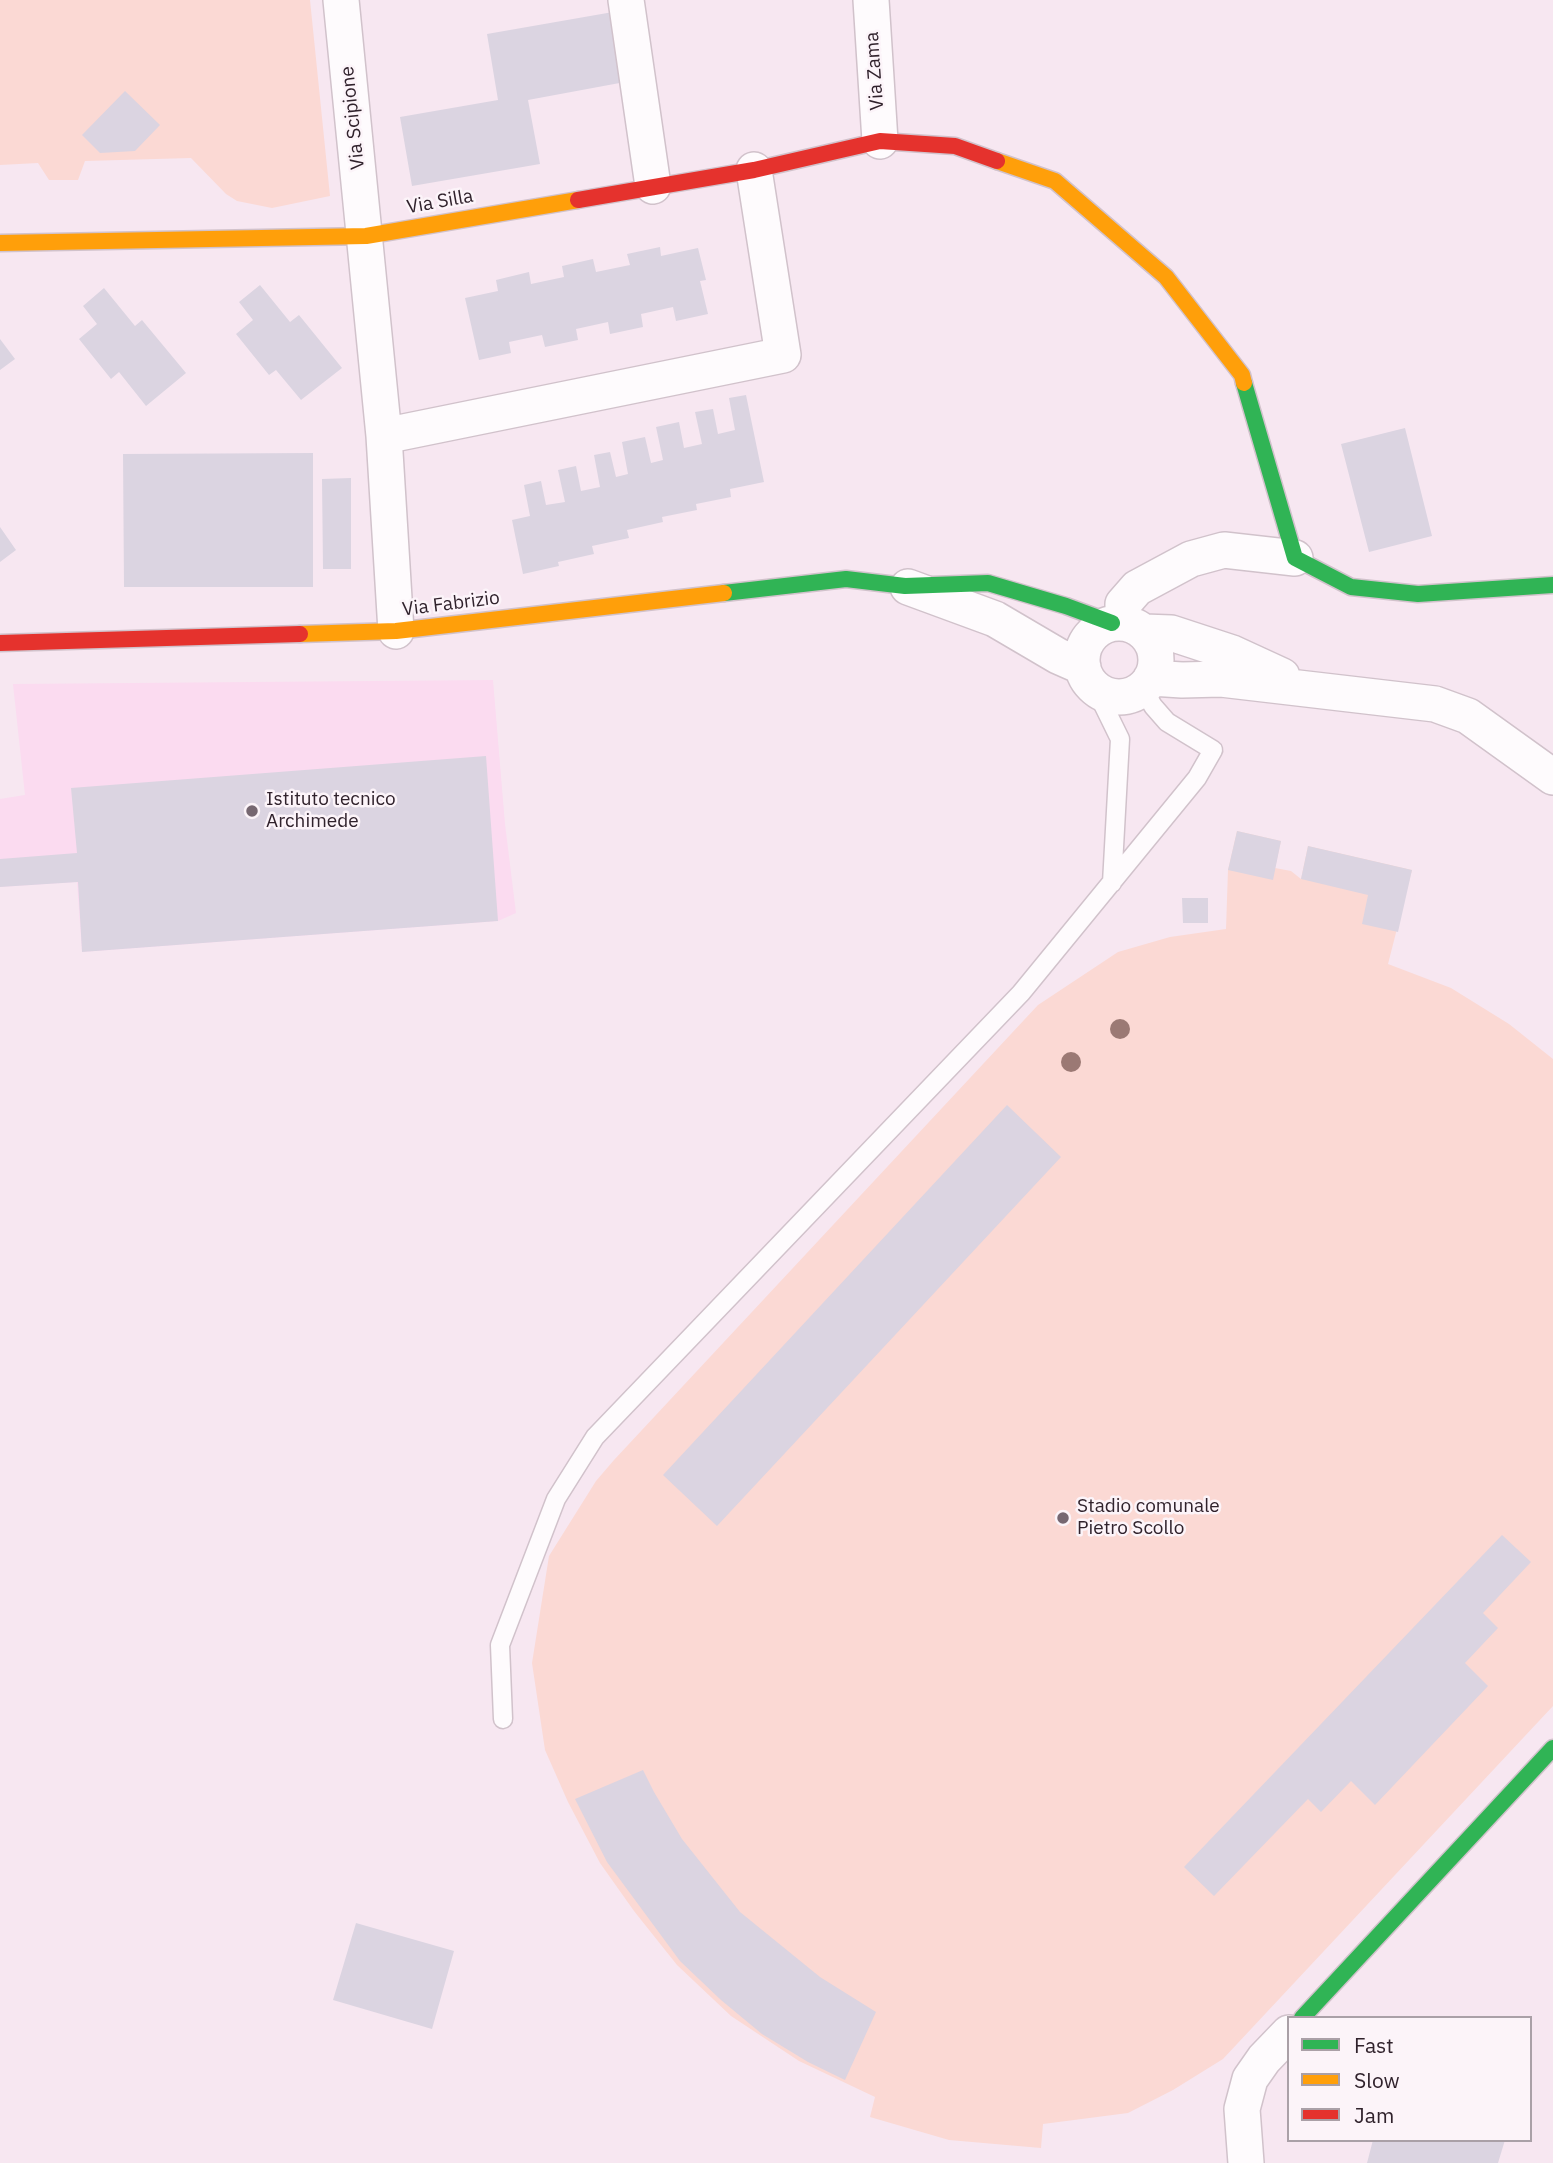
<!DOCTYPE html>
<html>
<head>
<meta charset="utf-8">
<style>
	body { margin:0 }
	#map { position:relative; width:1553px; height:2163px; overflow:hidden; background:#f7e7f1; font-family:"IBM Plex Sans",sans-serif }
	canvas { display:block }
	.legend { position:absolute; left:1287px; top:2016px; width:245px; height:126px; box-sizing:border-box; background:#fcf4f9; border:2px solid #aaa0a7; margin:0; padding:9px 12px; list-style:none; font-size:21px; color:#30222c }
	.legend li { display:flex; align-items:center; gap:14px; height:35px }
	.legend b { width:35px; border:2px solid #aaa0a7 }
</style>
</head>
<body>
<div id="map">
<canvas width="1553" height="2163"></canvas>
<ul class="legend">
<li><b style="height:9px;background:#30b455"></b>Fast</li>
<li><b style="height:9px;background:#ff9f0a"></b>Slow</li>
<li><b style="height:9px;background:#e5322d"></b>Jam</li>
</ul>
</div>
<script>
const g = document.querySelector('canvas').getContext('2d');
g.lineJoin = 'round';
function paint(path, color) {
  g.fillStyle = color;
  g.fill(path, 'evenodd');
}
function toPath(rows) {
  const path = new Path2D();
  for (const r of rows) {
    if (r.length === 3) {
      path.moveTo(r[0] + r[2], r[1]);
      path.arc(r[0], r[1], r[2], 0, 2 * Math.PI);
      continue;
    }
    path.moveTo(r[0], r[1]);
    for (let i = 2; i < r.length; i += 2) path.lineTo(r[i], r[i + 1]);
  }
  return path;
}
function strokePath(path, color, width, dash) {
  g.strokeStyle = color;
  g.lineWidth = width;
  g.lineCap = dash ? 'butt' : 'round';
  g.setLineDash(dash || []);
  g.stroke(path);
}
function write(font, color, halo, rows, align = 'center') {
  g.font = font + ' "IBM Plex Sans",sans-serif';
  g.lineWidth = 5;
  g.setLineDash([]);
  g.textBaseline = 'middle';
  g.strokeStyle = halo;
  g.fillStyle = color;
  for (const [text, x, y, turn = 0] of rows) {
    g.save();
    g.translate(x, y);
    g.rotate((+turn || 0) * Math.PI / 180);
    g.textAlign = isNaN(turn) ? turn : align;
    if (halo) g.strokeText(text, 0, 0);
    g.fillText(text, 0, 0);
    g.restore();
  }
}
const built = toPath([
	[493,680,505,824,516,913,498,921,82,952,77,882,0,887,0,799,25,795,13,684]
]);
const green = toPath([
	[0,0,310,0,330,196,272,208,237,201,226,194,191,158,85,161,78,180,49,180,38,163,0,165],
	[1237,831,1281,841,1275,868,1291,871,1301,879,1308,846,1412,870,1388,964,1451,988,1509,1024,1553,1059,1553,1706,1223,2059,1173,2090,1128,2113,1043,2124,1041,2148,949,2140,870,2117,875,2097,799,2061,731,2016,677,1965,634,1911,600,1863,568,1802,545,1750,532,1663,549,1556,596,1481,614,1460,1038,1005,1118,952,1170,937,1226,929,1228,870]
]);
const building = toPath([
	[613,12,625,82,528,100,540,164,412,186,400,117,498,100,487,34],
	[125,91,160,125,135,151,100,153,82,135],
	[660,247,661,256,698,248,706,280,700,281,708,314,676,321,673,307,641,314,643,327,610,334,608,322,576,329,578,340,545,347,542,335,509,342,511,353,479,360,465,298,498,291,496,280,529,272,531,284,564,277,562,266,593,259,596,272,630,265,627,254],
	[260,285,290,322,299,315,342,368,301,400,276,370,269,375,236,334,253,320,239,302],
	[104,288,135,326,142,320,186,373,146,406,119,372,111,379,79,339,97,324,83,306],
	[0,339,15,359,0,370],
	[746,395,764,482,730,489,731,497,696,504,697,510,662,517,663,522,627,530,629,538,592,546,594,554,558,562,559,566,523,574,512,520,530,516,524,485,541,481,546,505,565,502,558,470,576,466,581,491,600,487,594,455,610,452,616,477,628,474,622,442,645,437,651,463,663,460,656,427,679,422,684,448,702,444,695,412,713,409,718,434,735,430,729,398],
	[1405,428,1432,536,1369,552,1341,444],
	[313,453,313,587,124,587,123,454],
	[351,478,351,569,323,569,322,479],
	[0,527,16,550,0,562],
	[486,756,498,921,82,952,78,882,0,887,0,859,77,853,71,788],
	[1237,831,1281,841,1273,880,1228,870],
	[1308,846,1412,870,1398,932,1362,924,1368,895,1301,879],
	[1182,898,1208,898,1208,923,1183,923],
	[1007,1105,1061,1157,717,1526,663,1475],
	[1502,1535,1531,1562,1483,1613,1498,1628,1465,1663,1488,1686,1375,1805,1351,1781,1321,1812,1308,1799,1214,1896,1184,1867],
	[643,1770,654,1792,682,1839,740,1912,820,1977,876,2012,845,2080,808,2062,762,2034,721,2000,680,1961,607,1862,575,1799],
	[356,1923,454,1951,432,2029,333,2000],
	[1373,2140,1505,2140,1498,2163,1367,2163]
]);
const lane = toPath([
	[1095,688,1120,739,1112,883],
	[503,1719,500,1645,556,1499,595,1437,1021,993,1197,778,1213,750,1167,722,1153,706,1143,688]
]);
const street = toPath([
	[341,0,384,436,396,631],
	[626,0,653,186],
	[871,0,880,141],
	[384,436,783,355,754,170],
	[908,587,995,619,1058,656,1083,667],
	[1123,623,1123,604,1137,588,1191,559,1224,550,1295,558],
	[1119,660,37],
	[1144,632,1171,633,1232,653,1282,676],
	[1151,678,1182,680,1221,679,1435,704,1468,716,1553,777],
	[1246,2163,1242,2109,1250,2079,1264,2059,1289,2033]
]);
const fast = toPath([
	[1244,383,1295,558,1351,587,1418,594,1553,585],
	[724,593,846,579,905,586,988,583,1066,606,1112,623],
	[1302,2018,1553,1748]
]);
const slow = toPath([
	[997,161,1055,181,1166,277,1242,375,1244,383],
	[0,243,366,236,578,200],
	[300,634,396,631,724,593]
]);
const jam = toPath([
	[578,200,754,170,880,141,955,146,997,161],
	[0,643,300,634]
]);
const trees = [
	[1120,1029],
	[1071,1062]
];
const markers = [
	[252,811,7,"#766771"],
	[1063,1518,7,"#766771"]
];
const streetNames = [
	["Via Zama",875,71,-94],
	["Via Scipione",353,118,-96],
	["Via Silla",440,202,-10],
	["Via Fabrizio",451,604,-7]
];
const poiNames = [
	["Istituto tecnico",266,800],
	["Archimede",266,822],
	["Stadio comunale",1077,1507],
	["Pietro Scollo",1077,1529]
];
paint(built, '#fbdbf0');
paint(green, '#fbd9d4');
paint(building, '#dbd4e1');
strokePath(lane, '#d1c2cb', 21);
strokePath(street, '#d1c2cb', 38);
strokePath(fast, '#d1c2cb', 19);
strokePath(slow, '#d1c2cb', 19);
strokePath(jam, '#d1c2cb', 19);
strokePath(lane, '#fefbfd', 18);
strokePath(street, '#fefbfd', 35);
strokePath(fast, '#30b455', 16);
strokePath(slow, '#ff9f0a', 16);
strokePath(jam, '#e5322d', 16);
g.fillStyle = '#9b7974';
for (const [x, y] of trees) {
  g.beginPath();
  g.arc(x, y, 10, 0, 2 * Math.PI);
  g.fill();
}
for (const [x, y, r, color] of markers) {
  const dot = new Path2D();
  dot.arc(x, y, r, 0, 2 * Math.PI);
  g.fillStyle = color;
  g.fill(dot);
  strokePath(dot, '#fcf4f9', 2.5);
}
write('19px', '#30222c', '#fcf4f9', streetNames);
write('19px', '#30222c', '#fcf4f9', poiNames, 'left');
</script>
</body>
</html>
